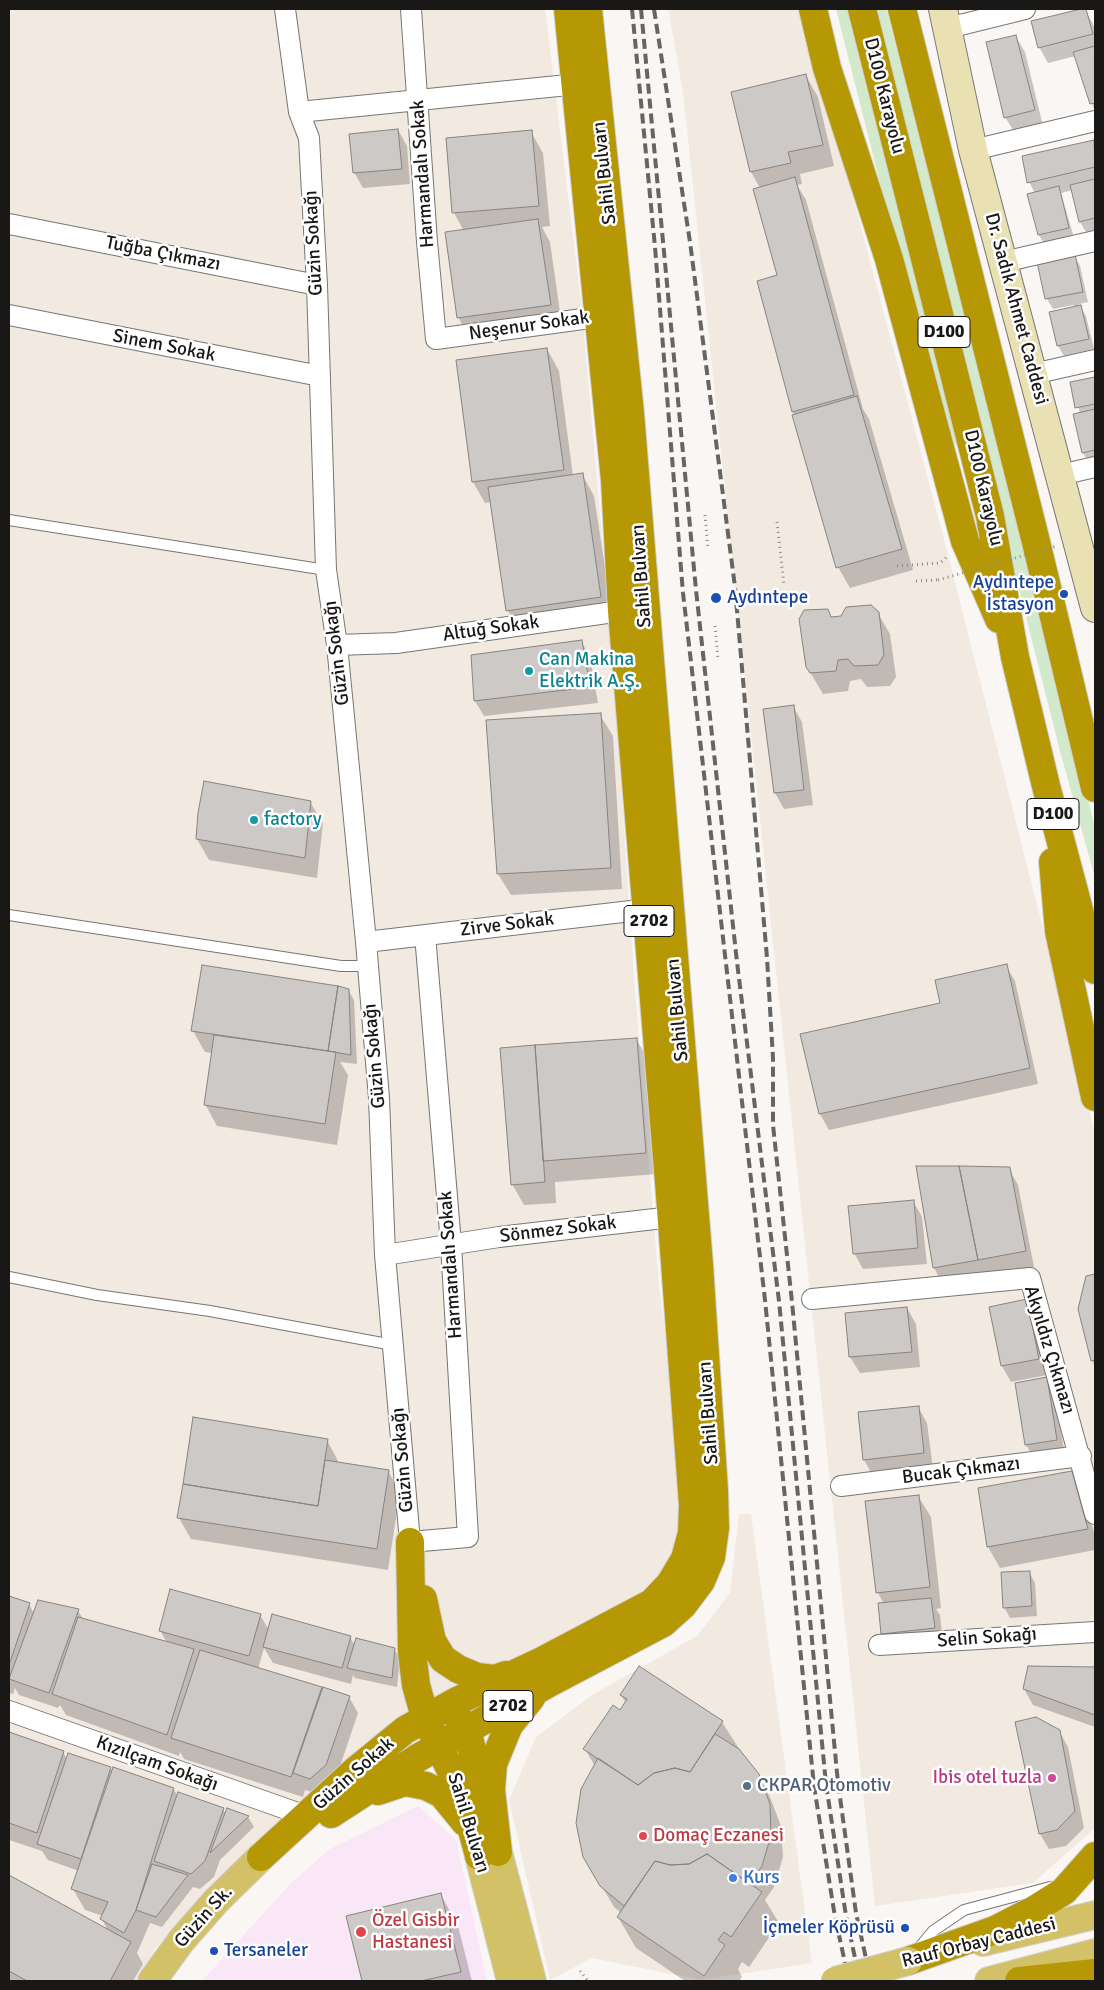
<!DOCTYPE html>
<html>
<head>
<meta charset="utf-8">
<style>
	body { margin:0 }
	#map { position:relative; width:1104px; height:1990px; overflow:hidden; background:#f9f6f4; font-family:Signika,sans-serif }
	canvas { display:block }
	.frame { position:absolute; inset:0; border:10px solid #191817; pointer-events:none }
</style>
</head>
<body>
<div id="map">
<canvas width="1104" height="1990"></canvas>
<div class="frame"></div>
</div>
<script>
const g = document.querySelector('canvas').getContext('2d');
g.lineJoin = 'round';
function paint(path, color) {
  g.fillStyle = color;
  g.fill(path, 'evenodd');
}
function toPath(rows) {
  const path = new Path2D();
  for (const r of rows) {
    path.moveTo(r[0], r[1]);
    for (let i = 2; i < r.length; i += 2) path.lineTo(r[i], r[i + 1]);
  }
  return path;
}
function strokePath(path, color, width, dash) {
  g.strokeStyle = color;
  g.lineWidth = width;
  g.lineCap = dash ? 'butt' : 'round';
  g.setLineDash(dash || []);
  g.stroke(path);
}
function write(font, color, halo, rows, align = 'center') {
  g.font = font + ' Signika,sans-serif';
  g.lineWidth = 5;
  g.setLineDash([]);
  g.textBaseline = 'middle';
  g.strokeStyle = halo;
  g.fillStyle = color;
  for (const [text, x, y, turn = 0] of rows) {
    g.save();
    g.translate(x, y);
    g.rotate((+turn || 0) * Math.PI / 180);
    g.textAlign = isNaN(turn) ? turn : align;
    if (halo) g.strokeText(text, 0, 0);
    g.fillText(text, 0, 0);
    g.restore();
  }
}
const built = toPath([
	[9,9,545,9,581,301,610,626,636,1003,659,1286,696,1554,670,1597,409,1721,190,1909,155,1949,140,1981,9,1981],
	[668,9,803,9,946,547,1095,1133,1095,1828,1033,1883,875,1906,683,92],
	[739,1514,751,1514,812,1963,701,1980,592,1958,550,1980,509,1800,536,1737,592,1695,697,1636,730,1593]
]);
const medical = toPath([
	[418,1806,456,1840,487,1981,202,1981,291,1883,330,1849]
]);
const green = toPath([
	[836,9,852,9,971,478,948,428,904,277],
	[872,9,886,9,949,249,1095,827,1095,878,1060,751]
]);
const shadow = toPath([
	[972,9,1025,9,982,27],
	[1085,9,1095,28,1095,112,1076,56,1048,63,1039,47,1032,22],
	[1016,37,1025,52,1043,126,1015,133,1005,117],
	[806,76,818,97,834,166,800,174,802,184,797,185,806,200,863,409,869,419,913,570,850,588,838,567,793,412,778,276,760,188,751,172],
	[398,130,407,146,410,184,363,188,354,172],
	[531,132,543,153,550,226,542,227,550,242,562,326,470,339,458,317,464,231,454,213,447,139],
	[1093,142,1095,145,1095,230,1086,232,1080,222,1073,190,1061,193,1074,238,1045,245,1039,235,1029,194,1035,193,1029,182],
	[1074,255,1080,266,1088,302,1079,304,1086,316,1094,349,1064,356,1058,346,1074,305,1053,309,1047,299,1039,263],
	[547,349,559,371,573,476,582,474,594,496,613,618,520,632,508,611,492,502,485,503,473,482,457,361],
	[1095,378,1095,468,1092,468,1083,453,1080,413,1071,383],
	[827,610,832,618,878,613,890,634,896,677,890,686,867,687,861,679,850,681,848,691,823,694,807,667],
	[581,641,590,657,598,703,484,716,475,701],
	[793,706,802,722,813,805,784,809,775,793,765,710],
	[600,715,613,736,622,889,511,895,498,874,487,721],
	[310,802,323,823,317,878,209,860,197,839],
	[1006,966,1015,981,1038,1084,829,1130,820,1114,802,1034,942,1004],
	[348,990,354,1000,357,1064,340,1062,348,1075,337,1145,217,1126,205,1104,213,1053,205,1052,193,1031],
	[636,1039,649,1060,657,1174,555,1182,556,1203,524,1205,512,1184],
	[917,1167,1009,1169,1018,1185,1034,1267,943,1284,934,1268],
	[913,1201,922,1217,927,1264,863,1269,854,1253],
	[1095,1275,1095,1367,1092,1360,1087,1277],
	[1027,1301,1047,1375,1011,1382,1002,1366,990,1308],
	[907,1308,916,1324,920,1367,860,1373,850,1357,846,1314],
	[1046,1379,1055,1395,1065,1456,1036,1461,1026,1445],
	[918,1407,927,1423,933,1469,873,1476,864,1460],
	[327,1440,339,1463,388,1471,400,1492,388,1570,191,1539,179,1518],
	[1071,1473,1083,1494,1095,1536,1095,1550,1000,1568,988,1547,979,1489],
	[918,1496,931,1517,941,1608,936,1609,940,1615,943,1644,891,1650,882,1634,884,1604,878,1593,867,1502],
	[1029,1572,1035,1583,1037,1616,1010,1618,1004,1607],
	[9,1598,29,1604,34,1614,78,1611,84,1620,167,1643,160,1630,260,1615,269,1630,350,1637,355,1646,394,1649,400,1659,397,1687,355,1678,353,1675,351,1684,273,1663,264,1648,258,1669,321,1688,323,1692,349,1697,358,1713,335,1781,319,1794,305,1790,303,1797,184,1759,180,1752,179,1756,66,1715,60,1705,58,1708,19,1695,15,1688,13,1694,9,1693],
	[640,1667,722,1722,770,1797,781,1826,783,1857,774,1887,765,1900,779,1923,749,1967,742,1962,738,1969,742,1977,739,1981,685,1981,636,1948,618,1917,621,1913,614,1907,584,1856,595,1766,585,1749,620,1711,626,1703,621,1695],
	[1029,1667,1095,1668,1095,1727,1033,1705,1024,1689],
	[1059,1731,1068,1747,1084,1828,1066,1846,1049,1849,1040,1834],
	[9,1734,63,1752,67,1759,110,1768,112,1772,173,1789,178,1796,223,1809,226,1814,228,1810,248,1817,254,1827,220,1860,214,1877,200,1889,193,1887,162,1927,150,1923,137,1953,143,1964,133,1981,9,1981,9,1876,108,1931,102,1919,103,1916,85,1910,73,1889,79,1871,48,1860,42,1851,9,1840],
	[441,1895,458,1926,472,1981,363,1981,348,1917]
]);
const building = toPath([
	[1081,9,1086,9,1093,34,1038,48,1031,21,1081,9],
	[1016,35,1035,110,1004,118,986,42,1016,35],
	[1095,46,1095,103,1090,104,1073,52,1095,46],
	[806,74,823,145,788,152,791,163,750,172,731,92,806,74],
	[398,129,402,169,353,173,349,134,398,129],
	[532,130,539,206,452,213,446,138,532,130],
	[1094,140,1095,167,1027,183,1022,156,1094,140],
	[795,177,854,395,792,412,757,281,777,275,753,189,795,177],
	[1095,179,1095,218,1079,222,1070,185,1095,179],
	[1059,186,1069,228,1038,235,1027,194,1059,186],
	[538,219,551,305,457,318,445,232,538,219],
	[1075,254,1083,292,1045,299,1037,262,1075,254],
	[1081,305,1089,339,1057,346,1049,312,1081,305],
	[547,348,564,470,472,482,456,360,547,348],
	[1095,377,1095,404,1075,408,1070,382,1095,377],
	[857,396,902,549,836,568,792,415,857,396],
	[1095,409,1095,450,1082,453,1073,414,1095,409],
	[583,473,601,597,506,611,488,487,583,473],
	[871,605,879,612,884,655,878,665,854,666,848,659,838,660,836,671,810,673,806,667,799,619,804,610,828,609,831,617,841,616,846,607,871,605],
	[582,640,590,687,474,701,471,655,582,640],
	[794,705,804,790,774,793,763,709,794,705],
	[601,713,611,868,497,874,486,720,601,713],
	[204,781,311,801,305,858,196,839,198,813,204,781],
	[1007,964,1030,1068,819,1114,800,1034,940,1003,935,980,1007,964],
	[202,965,338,986,328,1051,191,1031,202,965],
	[338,986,349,989,351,1055,328,1051,338,986],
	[214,1035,336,1052,325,1124,204,1105,214,1035],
	[637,1038,646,1153,543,1161,535,1045,637,1038],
	[535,1045,545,1182,511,1185,500,1048,535,1045],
	[916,1166,959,1166,978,1260,933,1268,916,1166],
	[959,1166,1010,1167,1026,1251,978,1260,959,1166],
	[914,1200,918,1248,853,1254,848,1206,914,1200],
	[1095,1274,1095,1360,1091,1361,1078,1309,1086,1276,1095,1274],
	[1027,1299,1039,1359,1001,1366,989,1307,1027,1299],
	[907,1307,912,1352,849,1357,845,1313,907,1307],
	[1047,1377,1057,1440,1025,1445,1015,1383,1047,1377],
	[919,1406,924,1453,863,1460,858,1412,919,1406],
	[193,1417,328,1439,318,1506,183,1484,193,1417],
	[325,1460,389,1470,377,1549,177,1518,183,1484,318,1506,325,1460],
	[1072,1471,1088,1529,987,1547,978,1488,1072,1471],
	[919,1495,930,1587,876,1593,865,1501,919,1495],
	[1030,1571,1032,1606,1003,1608,1001,1572,1030,1571],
	[170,1589,261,1614,249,1656,159,1631,170,1589],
	[9,1596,30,1603,9,1665,9,1596],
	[931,1598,935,1628,881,1634,878,1603,931,1598],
	[38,1600,79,1609,49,1693,9,1679,38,1600],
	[272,1614,351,1636,342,1668,263,1647,272,1614],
	[78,1617,194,1649,167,1735,52,1694,78,1617],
	[356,1638,395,1648,392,1678,347,1668,356,1638],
	[200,1650,322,1687,291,1777,171,1738,200,1650],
	[639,1666,723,1721,690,1772,675,1768,654,1773,638,1785,583,1749,613,1705,620,1710,627,1699,620,1695,639,1666],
	[1028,1666,1095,1667,1095,1715,1023,1689,1028,1666],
	[323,1687,350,1696,326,1765,310,1779,293,1773,323,1687],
	[1036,1717,1060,1730,1075,1811,1057,1830,1039,1834,1015,1722,1036,1717],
	[9,1732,64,1751,37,1833,9,1823,9,1732],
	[715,1734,739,1749,759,1774,770,1804,771,1835,762,1866,750,1884,707,1854,689,1864,670,1865,655,1861,624,1906,600,1886,583,1857,576,1823,581,1789,598,1758,638,1785,654,1773,675,1768,690,1772,715,1734],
	[68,1753,111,1767,81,1859,37,1844,68,1753],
	[113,1767,174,1788,136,1910,124,1933,100,1919,108,1902,71,1889,113,1767],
	[178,1792,224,1808,205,1861,191,1874,154,1861,178,1792],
	[227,1808,249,1816,210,1853,227,1808],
	[707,1854,762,1892,731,1937,724,1932,718,1940,725,1945,704,1976,617,1917,655,1861,670,1865,689,1864,707,1854],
	[152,1864,188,1875,156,1917,136,1910,152,1864],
	[9,1875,131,1942,110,1981,27,1981,9,1971,9,1875],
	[441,1893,461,1972,421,1981,362,1981,346,1916,441,1893]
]);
const path = toPath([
	[705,515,708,548],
	[777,522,784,585],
	[897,566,940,563,948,556],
	[916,581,938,580],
	[715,626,718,659],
	[580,1971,588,1981]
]);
const lane = toPath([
	[9,520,326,570],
	[9,915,341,966,368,966],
	[9,1277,97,1295,210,1311,393,1345],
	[918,1949,933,1931,964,1910,1050,1887]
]);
const street = toPath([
	[285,9,299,112,309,138,317,285,326,570,337,645,366,942,379,1098,385,1255,410,1542,468,1537,451,1244,425,935],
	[411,9,427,242,436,339,612,315],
	[948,28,1025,9],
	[299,112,588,83],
	[973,150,1095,121],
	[9,224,317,285],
	[1003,262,1095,241],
	[9,315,320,376],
	[1033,374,1095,360],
	[1060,475,1095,467],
	[337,645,396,643,635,609],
	[366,942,648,909],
	[385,1255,499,1237,672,1217,684,1222],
	[812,1299,1030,1278,1095,1514],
	[841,1486,1081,1456],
	[879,1645,1095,1632],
	[9,1711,306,1816]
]);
const secondary = toPath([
	[943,9,973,150,1095,608]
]);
const primary = toPath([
	[498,1852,532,1981],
	[479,1856,511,1981],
	[983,1942,1095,1915],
	[152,1981,181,1941,216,1901,261,1857],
	[989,1981,1095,1953]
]);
const highway = toPath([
	[813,9,827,68,889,259,965,541,999,619],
	[862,9,990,516,1015,657,1046,786,1095,970],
	[902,9,1036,542,1095,788],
	[1053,862,1059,931,1095,1097],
	[410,1542,412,1652,416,1685,425,1717,463,1796,479,1856],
	[423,1599,432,1641,443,1659,458,1669,477,1677,495,1679,506,1675],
	[457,1717,467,1730,484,1796],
	[378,1791,405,1782,426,1786,442,1794,465,1822],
	[331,1814,416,1759,549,1683,663,1623,683,1605,701,1581,711,1557,715,1528,714,1491,699,1265,630,413,588,9],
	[498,1852,491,1790,493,1764,509,1725,531,1698],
	[261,1857,356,1770,405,1730,455,1702,542,1661,652,1603,670,1584,685,1559,692,1533,693,1505,669,1182,622,611,615,480,568,9],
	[908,1961,995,1930,1032,1911,1064,1891,1095,1856],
	[1019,1981,1095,1973]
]);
const rail = toPath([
	[632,9,655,247,683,593,765,1300,814,1786,835,1917,849,1981],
	[641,9,696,590,737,962,779,1301,826,1784,846,1916,860,1981],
	[654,9,690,242,735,587,767,958,773,1058,773,1125,792,1302,838,1783,856,1913,871,1981]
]);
const pathBridge = toPath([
	[938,580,1057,546]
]);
const primaryBridge = toPath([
	[835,1981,908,1961]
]);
const markers = [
	[1064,594,5,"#1a4fb4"],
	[716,598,6,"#1a4fb4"],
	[529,671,5,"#0f9aa8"],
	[254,820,5,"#0f9aa8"],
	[1052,1778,5,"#d1479c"],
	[747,1786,5,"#5c6f8a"],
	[643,1836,5,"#e0444e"],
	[733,1878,5,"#3f7fe0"],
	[905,1928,5,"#1a4fb4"],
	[361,1932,6,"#e0444e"],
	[214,1951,5,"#1a4fb4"]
];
const shields = [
	[944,332,52],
	[1053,814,52],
	[649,921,50],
	[508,1706,50]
];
const shieldNames = [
	["D100",944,332],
	["D100",1053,814],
	["2702",649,921],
	["2702",508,1706]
];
const streetNames = [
	["D100 Karayolu",884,96,76],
	["Sahil Bulvarı",605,173,-96],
	["Harmandalı Sokak",423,174,-94],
	["Güzin Sokağı",314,243,-93],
	["Tuğba Çıkmazı",163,254,11],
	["Dr. Sadık Ahmet Caddesi",1016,309,75],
	["Neşenur Sokak",529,326,-8],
	["Sinem Sokak",164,346,11],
	["D100 Karayolu",983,488,77],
	["Sahil Bulvarı",642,576,-94],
	["Altuğ Sokak",491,629,-8],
	["Güzin Sokağı",337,653,-97],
	["Zirve Sokak",507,925,-7],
	["Sahil Bulvarı",678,1010,-95],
	["Güzin Sokağı",375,1056,-95],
	["Sönmez Sokak",558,1230,-7],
	["Harmandalı Sokak",451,1265,-94],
	["Akyıldız Çıkmazı",1049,1350,73],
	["Sahil Bulvarı",709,1413,-94],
	["Güzin Sokağı",403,1460,-95],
	["Bucak Çıkmazı",961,1471,-7],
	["Selin Sokağı",987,1638,-4],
	["Kızılçam Sokağı",157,1764,20],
	["Güzin Sokak",354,1774,-41],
	["Sahil Bulvarı",468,1823,73],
	["Güzin Sk.",204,1917,-48],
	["Rauf Orbay Caddesi",979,1943,-14]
];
const transitNames = [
	["Aydıntepe",1054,583],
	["İstasyon",1054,605],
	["Aydıntepe",727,598,"left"],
	["İçmeler Köprüsü",895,1928],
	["Tersaneler",224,1951,"left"]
];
const cultureNames = [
	["Can Makina",539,660],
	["Elektrik A.Ş.",539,682],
	["factory",264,820]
];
const hotelNames = [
	["Ibis otel tuzla",1042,1778]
];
const serviceNames = [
	["CKPAR Otomotiv",757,1786]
];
const healthNames = [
	["Domaç Eczanesi",653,1836],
	["Özel Gisbir",372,1921],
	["Hastanesi",372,1943]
];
const shopNames = [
	["Kurs",743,1878]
];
paint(built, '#f2e9e1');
paint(medical, '#f9e6f7');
paint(green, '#d2e9cc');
paint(shadow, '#0003');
paint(building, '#cdc9c7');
strokePath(building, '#878482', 1);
strokePath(lane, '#787673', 12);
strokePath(street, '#787673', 22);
strokePath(secondary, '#787673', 30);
strokePath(primary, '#d1d1d1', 30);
strokePath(highway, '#d1d1d1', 30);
strokePath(path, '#8d8b8a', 3, [1, 4]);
strokePath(lane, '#fff', 10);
strokePath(street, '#fff', 20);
strokePath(secondary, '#e9e0b4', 28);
strokePath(primary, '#d3c168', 28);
strokePath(highway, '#b69704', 28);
strokePath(rail, '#666563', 4, [10, 5]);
strokePath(primaryBridge, '#d1d1d1', 30, []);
strokePath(pathBridge, '#8d8b8a', 3, [1, 4]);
strokePath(primaryBridge, '#d3c168', 28);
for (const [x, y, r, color] of markers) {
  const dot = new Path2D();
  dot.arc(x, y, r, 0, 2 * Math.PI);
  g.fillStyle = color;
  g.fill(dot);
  strokePath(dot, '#fff', 2);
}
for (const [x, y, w] of shields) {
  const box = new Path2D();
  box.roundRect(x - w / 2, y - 15.5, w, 31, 4);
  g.fillStyle = '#fff';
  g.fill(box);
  strokePath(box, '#191817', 1);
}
write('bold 18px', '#191817', null, shieldNames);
write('19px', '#191817', '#fff', streetNames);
write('19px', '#164399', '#fff', transitNames, 'right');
write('19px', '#0d838f', '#fff', cultureNames, 'left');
write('19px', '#b23c85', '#fff', hotelNames, 'right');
write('19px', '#4e5e75', '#fff', serviceNames, 'left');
write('19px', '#be3a42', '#fff', healthNames, 'left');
write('19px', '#366cbe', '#fff', shopNames, 'left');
</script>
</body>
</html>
